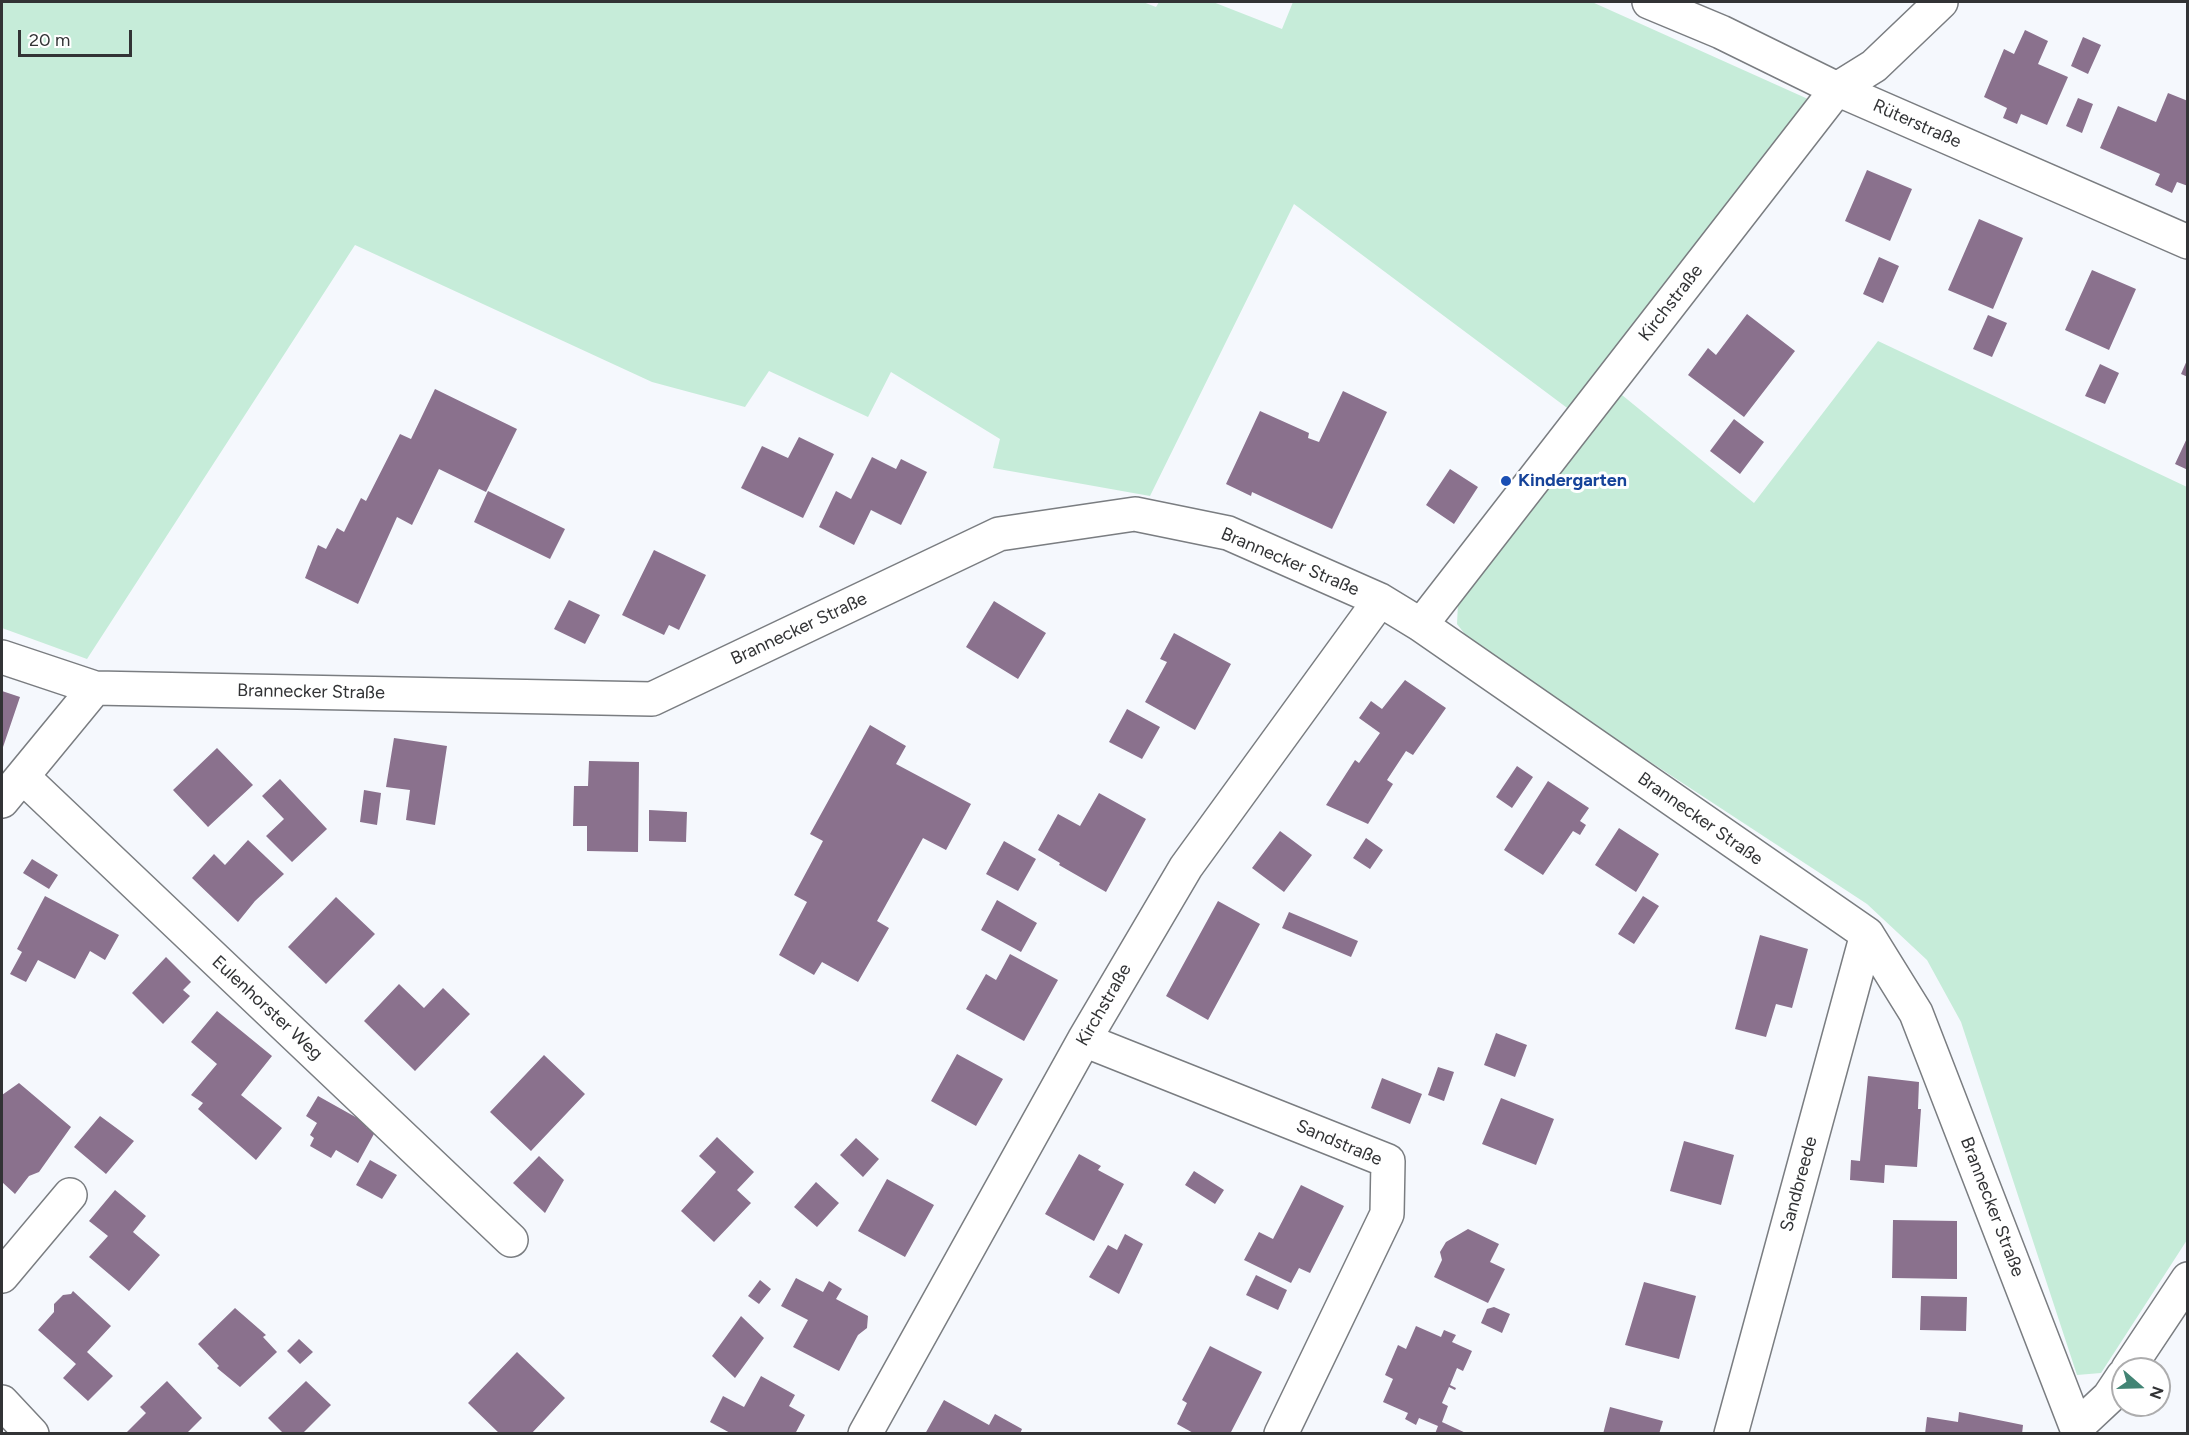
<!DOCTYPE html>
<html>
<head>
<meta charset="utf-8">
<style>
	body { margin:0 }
	#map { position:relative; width:2189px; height:1435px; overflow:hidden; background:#f5f8fd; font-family:Figtree,sans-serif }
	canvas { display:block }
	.frame { position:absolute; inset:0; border:3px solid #323335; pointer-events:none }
	.north { position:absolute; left:2111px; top:1357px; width:60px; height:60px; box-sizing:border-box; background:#fff; border:2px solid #adadae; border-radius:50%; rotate:110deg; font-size:16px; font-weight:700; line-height:24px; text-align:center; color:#323335 }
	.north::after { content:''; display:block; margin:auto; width:21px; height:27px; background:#428474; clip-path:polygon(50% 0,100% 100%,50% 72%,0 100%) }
	.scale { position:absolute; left:18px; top:30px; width:114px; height:27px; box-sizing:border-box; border:3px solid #323335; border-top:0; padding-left:8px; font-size:18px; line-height:21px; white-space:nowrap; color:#323335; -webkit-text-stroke:4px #fff; paint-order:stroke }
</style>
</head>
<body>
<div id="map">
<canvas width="2189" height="1435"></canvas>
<div class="frame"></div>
<div class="north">N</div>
<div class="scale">20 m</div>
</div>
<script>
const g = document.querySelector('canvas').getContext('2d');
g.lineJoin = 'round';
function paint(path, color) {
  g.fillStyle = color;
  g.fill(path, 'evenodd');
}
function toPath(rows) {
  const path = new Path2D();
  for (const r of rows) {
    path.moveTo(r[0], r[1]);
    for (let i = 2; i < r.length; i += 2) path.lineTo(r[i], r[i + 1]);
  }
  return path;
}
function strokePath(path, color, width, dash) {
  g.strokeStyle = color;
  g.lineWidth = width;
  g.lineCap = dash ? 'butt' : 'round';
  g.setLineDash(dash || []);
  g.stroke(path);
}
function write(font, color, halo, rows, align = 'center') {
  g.font = font + ' Figtree,sans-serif';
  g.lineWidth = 6;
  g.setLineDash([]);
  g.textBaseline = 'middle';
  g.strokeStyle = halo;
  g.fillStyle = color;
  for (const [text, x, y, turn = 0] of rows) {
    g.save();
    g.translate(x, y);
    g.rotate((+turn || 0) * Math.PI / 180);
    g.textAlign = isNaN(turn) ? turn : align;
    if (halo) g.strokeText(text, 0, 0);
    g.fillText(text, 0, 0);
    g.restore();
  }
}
const green = toPath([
	[2,2,1143,2,1156,7,1159,2,1213,2,1282,29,1293,2,1592,2,1828,108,1611,386,1754,503,1878,341,2187,487,2187,1240,2101,1373,2077,1375,1961,1022,1927,960,1867,904,1475,647,1457,624,1458,603,1590,425,1294,204,1150,496,993,468,1000,439,891,372,868,417,769,371,745,407,652,382,355,245,87,659,2,628]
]);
const building = toPath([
	[2025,30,2048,41,2038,64,2068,77,2047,125,2021,114,2017,124,2003,118,2007,108,1984,97,2004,49,2014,54],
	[2083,37,2101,45,2088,74,2071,66],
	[2168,93,2188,101,2188,186,2177,182,2172,193,2155,185,2160,174,2100,148,2118,106,2156,122],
	[2078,98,2093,104,2082,133,2066,126],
	[1867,170,1912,189,1890,241,1845,221],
	[1979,219,2023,238,1993,309,1948,290],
	[1879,257,1899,266,1883,303,1863,294],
	[2092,270,2136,289,2109,350,2065,330],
	[1747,314,1795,351,1744,417,1688,375,1708,348,1716,355],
	[1988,315,2007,323,1992,357,1973,349],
	[2188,358,2188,377,2181,374],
	[2100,364,2119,373,2105,404,2085,396],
	[435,389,517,429,486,492,439,469,412,525,397,517,358,604,305,578,318,545,326,549,337,528,344,532,361,498,366,501,400,434,411,439],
	[1343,391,1387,412,1332,529,1252,492,1251,496,1226,484,1260,411,1309,433,1308,438,1319,442],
	[1734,419,1764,442,1740,474,1710,451],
	[2188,436,2188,470,2175,464],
	[799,437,834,454,803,518,741,488,762,446,788,458],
	[872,457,896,469,901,459,927,472,901,525,871,510,854,545,819,527,836,491,851,499],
	[1450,469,1478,487,1454,524,1426,505],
	[488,491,565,529,550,559,474,522],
	[654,550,706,575,679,630,669,625,664,635,622,615],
	[569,600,600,615,585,644,554,629],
	[994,601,1046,633,1018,679,966,647],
	[1174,633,1231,664,1195,730,1145,702,1167,662,1160,659],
	[1405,680,1446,708,1413,755,1406,751,1387,780,1393,784,1368,824,1326,805,1355,760,1359,763,1380,733,1359,718,1371,701,1382,709],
	[2,691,20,697,2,750],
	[1127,709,1160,727,1142,759,1109,742],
	[870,725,906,746,896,764,971,804,946,850,923,838,877,921,889,928,858,982,822,962,814,975,779,955,807,902,794,895,823,841,810,834],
	[394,738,447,746,435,825,406,820,410,790,386,787],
	[217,748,253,785,208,827,173,790],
	[589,761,639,762,638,852,587,851,587,826,573,826,574,786,588,786],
	[1517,766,1533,777,1512,808,1496,797],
	[280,779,327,829,292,862,266,836,284,819,262,796],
	[1548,781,1589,808,1580,821,1586,825,1580,835,1573,831,1543,875,1504,850],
	[364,790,381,793,377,825,360,822],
	[1099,793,1146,819,1106,892,1059,865,1060,863,1038,850,1058,814,1080,826],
	[649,810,687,812,686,842,649,841],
	[1619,828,1659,854,1636,892,1595,865],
	[1280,831,1312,855,1284,892,1252,868],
	[1366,838,1383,850,1370,869,1353,858],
	[248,840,284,874,255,901,238,922,192,878,214,854,225,865],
	[1004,841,1036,859,1018,891,986,874],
	[32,859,58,875,49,889,23,873],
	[45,896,119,935,105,960,90,951,75,979,38,960,26,982,10,974,22,952,17,949],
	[1643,896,1659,906,1634,944,1618,934],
	[336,897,375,934,326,984,288,947],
	[997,900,1037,923,1021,952,981,930],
	[1218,901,1260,924,1208,1020,1166,996],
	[1289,912,1358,941,1351,957,1282,928],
	[1760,935,1808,949,1792,1008,1776,1004,1766,1037,1735,1029],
	[1010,954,1058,980,1024,1041,966,1009,986,974,996,980],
	[166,957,191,982,183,990,190,996,163,1024,132,993],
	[399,984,424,1008,443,988,470,1014,415,1071,364,1021],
	[217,1011,272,1056,241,1095,282,1128,256,1160,198,1109,203,1103,191,1095,217,1064,191,1042],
	[1496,1033,1527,1045,1515,1077,1484,1065],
	[957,1054,1003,1079,976,1126,931,1101],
	[544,1055,585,1094,531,1151,490,1112],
	[1438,1067,1454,1072,1444,1101,1428,1095],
	[1868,1076,1919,1082,1918,1109,1921,1109,1917,1167,1885,1165,1884,1183,1850,1180,1851,1160,1860,1161],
	[1382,1078,1422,1094,1410,1124,1371,1108],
	[19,1083,71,1127,39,1172,29,1176,15,1194,2,1182,2,1095],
	[318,1096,368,1124,366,1127,375,1132,358,1163,336,1150,331,1158,310,1146,314,1138,310,1135,317,1123,306,1116],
	[1501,1098,1554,1119,1536,1165,1482,1144],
	[100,1116,134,1141,106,1174,74,1147],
	[717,1137,754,1172,737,1190,751,1203,714,1242,681,1211,716,1172,699,1156],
	[856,1138,879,1159,863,1177,840,1155],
	[1684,1141,1734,1155,1721,1205,1670,1191],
	[1079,1154,1101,1166,1098,1170,1124,1184,1094,1241,1045,1214],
	[539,1156,564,1180,545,1213,513,1183],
	[370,1160,397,1175,382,1199,356,1185],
	[1194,1171,1224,1190,1215,1204,1185,1185],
	[887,1179,934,1205,905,1257,858,1231],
	[816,1182,839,1203,817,1227,794,1207],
	[1301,1185,1344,1206,1310,1273,1299,1268,1291,1283,1244,1260,1259,1232,1273,1239],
	[115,1190,146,1216,133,1232,160,1255,129,1291,89,1257,108,1236,89,1221],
	[1893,1220,1957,1221,1957,1279,1892,1278],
	[1468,1229,1499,1244,1490,1262,1505,1269,1488,1303,1434,1277,1442,1260,1440,1252,1446,1242],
	[1125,1234,1143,1244,1119,1294,1089,1277,1108,1245,1117,1250],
	[1256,1275,1287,1290,1278,1310,1246,1295],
	[796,1278,823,1292,829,1281,842,1289,836,1299,868,1316,867,1328,858,1335,839,1371,793,1347,808,1320,781,1306],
	[760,1280,771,1289,759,1304,748,1296],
	[1644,1282,1696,1296,1679,1359,1625,1345],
	[73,1291,111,1326,87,1352,113,1376,88,1401,63,1378,76,1364,38,1330,54,1312,54,1304,63,1295,71,1294],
	[1921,1296,1967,1297,1966,1331,1920,1330],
	[1494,1307,1510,1314,1502,1333,1481,1323,1487,1309],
	[235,1308,266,1335,263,1337,277,1352,240,1387,217,1368,219,1366,198,1344],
	[741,1316,764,1338,735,1378,712,1356],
	[1416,1326,1441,1337,1444,1330,1456,1335,1452,1342,1472,1351,1463,1371,1457,1368,1450,1385,1456,1388,1455,1390,1449,1387,1442,1403,1448,1406,1442,1422,1468,1434,1435,1434,1438,1426,1419,1418,1416,1425,1405,1419,1408,1413,1383,1402,1393,1379,1385,1375,1398,1345,1406,1349],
	[299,1339,313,1352,300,1364,287,1351],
	[1210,1346,1262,1372,1230,1434,1195,1434,1177,1424,1187,1403,1182,1400],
	[517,1352,565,1398,531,1434,500,1434,468,1403],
	[761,1376,795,1395,789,1406,805,1415,795,1434,732,1434,710,1422,723,1396,744,1407],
	[167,1381,202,1418,186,1434,125,1434,146,1413,140,1407],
	[306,1381,331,1405,302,1434,284,1434,268,1418],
	[944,1400,989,1425,995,1414,1022,1429,1020,1434,925,1434],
	[1610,1407,1663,1421,1659,1434,1603,1434],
	[1959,1412,2023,1425,2022,1434,1925,1434,1927,1417,1958,1422]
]);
const minor = toPath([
	[1649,2,1721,32,1837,89,2188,242],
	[1421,625,1837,89,1874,66,1941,2],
	[2,657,95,688,652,699,999,534,1135,514,1228,533,1380,600,1421,625,1867,934,1916,1013,2079,1434],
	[23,777,511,1240],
	[2,801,95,688],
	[1084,1040,1388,1161,1387,1214,1281,1434],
	[2,1276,70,1195],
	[2128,1369,2188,1279],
	[2,1402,32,1434],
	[2077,1427,2109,1397,2123,1376],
	[865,1434,1084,1040,1186,867,1380,600],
	[1731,1434,1867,934]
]);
const markers = [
	[1506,481,6,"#1a4fb4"]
];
const streetNames = [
	["Rüterstraße",1917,124,24],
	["Kirchstraße",1671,303,-52],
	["Brannecker Straße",1290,562,23],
	["Brannecker Straße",799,629,-25],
	["Brannecker Straße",311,692,1],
	["Brannecker Straße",1700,819,35],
	["Kirchstraße",1104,1005,-60],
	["Eulenhorster Weg",267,1008,43],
	["Sandstraße",1339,1143,23],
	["Sandbreede",1799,1184,-75],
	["Brannecker Straße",1992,1207,69]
];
const transitNames = [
	["Kindergarten",1518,481]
];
paint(green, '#c6ecd9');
paint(building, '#8a718d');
strokePath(minor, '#7a7d81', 36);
strokePath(minor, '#fff', 33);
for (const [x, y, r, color] of markers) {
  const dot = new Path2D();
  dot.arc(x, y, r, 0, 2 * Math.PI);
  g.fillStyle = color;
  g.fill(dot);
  strokePath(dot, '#fff', 2);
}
write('18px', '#323335', '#fff', streetNames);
write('bold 18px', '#164399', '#fff', transitNames, 'left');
</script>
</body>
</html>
